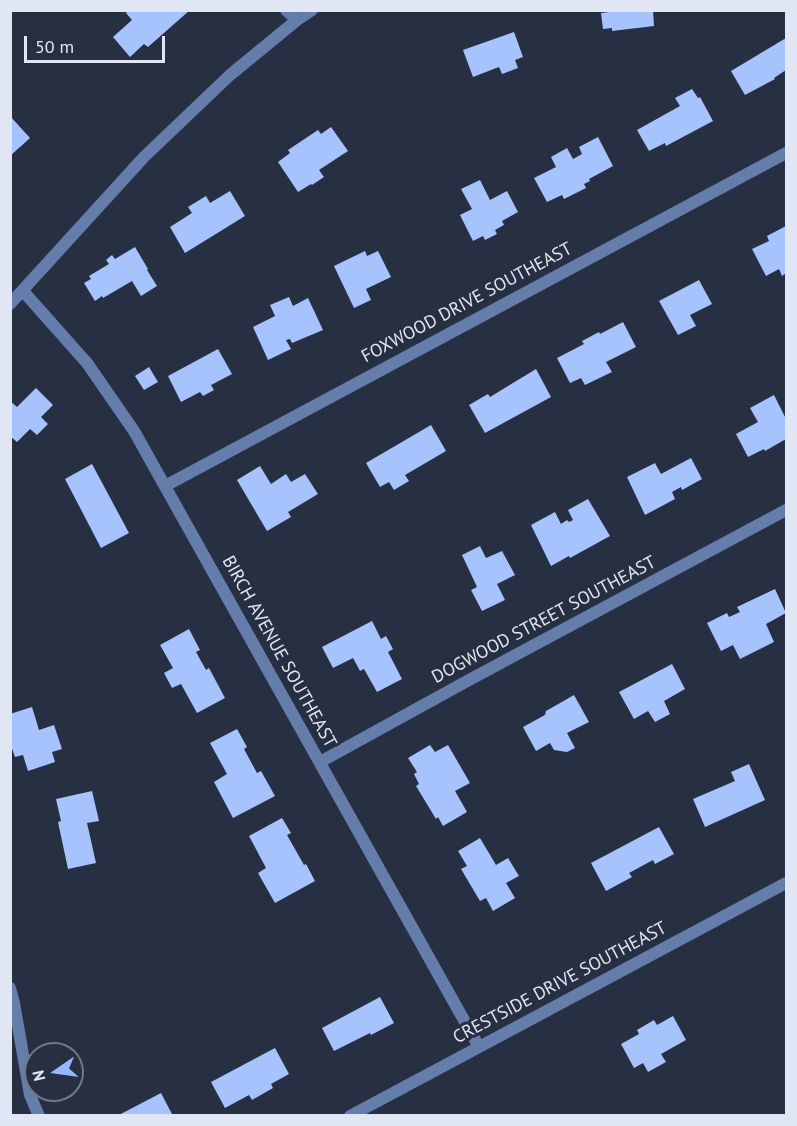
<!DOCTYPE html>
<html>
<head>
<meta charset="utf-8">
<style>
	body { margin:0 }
	#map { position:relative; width:797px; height:1126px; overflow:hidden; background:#273043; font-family:"PT Sans",sans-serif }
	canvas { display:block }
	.frame { position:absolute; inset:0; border:12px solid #e0e6f3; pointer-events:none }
	.north { position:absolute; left:24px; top:1042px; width:60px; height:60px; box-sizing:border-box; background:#273043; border:2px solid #717989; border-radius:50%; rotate:257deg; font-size:16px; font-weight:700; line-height:24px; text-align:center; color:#e0e6f3 }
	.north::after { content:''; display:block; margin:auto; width:21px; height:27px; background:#94b7fd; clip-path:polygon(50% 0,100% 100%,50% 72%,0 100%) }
	.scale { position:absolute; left:24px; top:36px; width:141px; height:27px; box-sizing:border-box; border:3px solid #e0e6f3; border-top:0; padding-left:8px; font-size:18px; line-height:21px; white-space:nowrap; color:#e0e6f3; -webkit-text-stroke:4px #273043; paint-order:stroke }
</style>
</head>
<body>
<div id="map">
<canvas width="797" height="1126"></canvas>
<div class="frame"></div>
<div class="north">N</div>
<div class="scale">50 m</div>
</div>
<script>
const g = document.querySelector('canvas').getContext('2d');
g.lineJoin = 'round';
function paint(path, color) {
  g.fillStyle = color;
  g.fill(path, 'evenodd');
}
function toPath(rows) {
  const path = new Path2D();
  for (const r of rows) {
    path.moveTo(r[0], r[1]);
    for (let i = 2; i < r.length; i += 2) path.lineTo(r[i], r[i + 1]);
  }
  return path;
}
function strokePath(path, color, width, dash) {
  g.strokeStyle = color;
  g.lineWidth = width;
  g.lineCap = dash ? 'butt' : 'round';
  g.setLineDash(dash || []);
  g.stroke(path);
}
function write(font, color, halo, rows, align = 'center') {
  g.font = font + ' "PT Sans",sans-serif';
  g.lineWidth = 6;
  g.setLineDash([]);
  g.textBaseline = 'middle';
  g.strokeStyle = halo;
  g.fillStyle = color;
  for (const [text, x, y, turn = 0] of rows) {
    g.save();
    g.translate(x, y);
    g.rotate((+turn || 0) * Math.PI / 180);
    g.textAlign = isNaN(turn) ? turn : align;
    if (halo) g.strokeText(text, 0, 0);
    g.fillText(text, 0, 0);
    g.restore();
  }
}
const building = toPath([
	[129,10,190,10,148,47,144,44,130,57,113,37,132,20,126,13],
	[610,10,653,10,654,26,612,31,612,28,603,29,601,13,610,12],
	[514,32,523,57,515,60,518,68,502,74,499,67,473,77,463,50],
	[786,38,786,70,774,78,775,79,745,95,731,71],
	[692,89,698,98,700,97,713,121,666,146,665,143,649,151,637,130,680,106,675,98],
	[10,116,30,138,10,156],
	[331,127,348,151,319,170,324,177,312,185,311,184,298,192,278,162,290,153,288,150,318,130,321,134],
	[598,137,613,166,589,179,590,181,584,184,586,188,564,199,562,195,547,202,534,178,556,167,551,157,567,148,573,159,582,154,579,147],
	[480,180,490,200,507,191,518,212,502,221,504,225,495,230,497,234,485,240,483,236,473,241,460,215,472,209,461,189],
	[230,191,245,216,185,253,170,227,192,213,188,207,206,196,210,203],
	[786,226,786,273,782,276,779,269,766,276,752,249,769,241,767,236],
	[135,247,148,269,147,270,157,286,141,296,132,281,103,298,102,296,95,301,84,283,91,279,89,276,109,264,106,260,112,255,115,259],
	[365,251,367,256,378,251,391,277,366,289,371,300,354,308,334,266],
	[699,280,712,304,690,315,696,326,678,335,659,301],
	[289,297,293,306,308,298,323,330,292,343,290,339,286,340,291,349,268,360,253,327,275,316,270,305],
	[623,322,636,347,606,362,612,372,585,385,581,378,570,383,557,358,584,344,582,341,599,332,600,334],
	[218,349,232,374,211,385,214,390,203,396,200,392,181,402,168,376],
	[149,367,158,382,144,390,135,376],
	[536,369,551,397,485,433,469,405,488,394,490,397],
	[36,388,53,405,41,417,48,424,37,435,30,429,17,442,10,436,10,401,17,407],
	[774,395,786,419,786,439,765,451,764,449,748,457,736,434,758,422,750,408],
	[431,425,446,451,405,475,409,481,394,490,389,482,380,487,366,463],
	[691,458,702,479,682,490,681,487,672,492,675,499,645,515,627,477,655,463,661,474],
	[92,464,129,533,101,548,65,479],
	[260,466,271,484,286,474,291,482,305,474,318,494,288,512,291,517,267,531,237,480],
	[588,499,610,536,570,558,569,556,551,566,531,525,555,512,561,524,567,520,569,522,573,520,568,510],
	[480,546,486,558,502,551,515,575,497,584,505,600,482,611,471,590,477,587,462,555],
	[775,589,786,613,766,624,774,642,740,659,733,645,721,651,707,623,727,613,729,617,740,612,737,607],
	[372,621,381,639,386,636,393,649,388,652,402,679,377,692,364,669,360,671,353,658,333,668,322,647],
	[189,629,200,650,196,652,206,670,209,668,225,698,197,713,181,684,172,688,164,673,173,668,160,645],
	[672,664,685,689,664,701,670,714,655,722,648,711,634,719,619,692],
	[574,695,589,722,567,733,575,748,567,752,554,750,550,743,536,751,523,727,545,715,546,711],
	[32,707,39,730,54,725,62,749,52,752,55,762,28,771,23,755,15,757,10,743,10,714],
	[237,729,247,747,244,749,257,773,261,771,275,796,233,818,214,782,227,774,210,743],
	[430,745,435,752,448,745,470,783,455,791,467,812,443,826,438,817,436,819,416,786,419,784,414,774,417,772,408,758],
	[749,764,765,800,705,827,693,799,735,781,731,772],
	[92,791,99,821,87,823,96,863,68,869,58,822,61,821,56,799],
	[282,818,291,833,287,835,304,865,306,864,315,881,275,903,258,873,266,868,249,836],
	[659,827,674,854,655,864,653,860,629,873,632,877,606,891,591,863],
	[480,838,496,865,508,858,519,876,506,883,515,898,493,911,486,898,480,901,461,869,467,866,458,851],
	[380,997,394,1023,371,1035,370,1033,334,1051,322,1028],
	[673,1016,686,1040,661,1054,666,1062,648,1072,643,1063,634,1068,621,1044,639,1034,637,1030,654,1020,657,1025],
	[275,1048,289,1074,271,1084,273,1088,252,1100,249,1095,225,1108,211,1082],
	[161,1093,173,1116,117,1116]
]);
const minor = toPath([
	[286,10,297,20],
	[23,291,87,363,134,431,479,1047],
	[10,304,144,157,230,75,297,20,312,10],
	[165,486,786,153],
	[320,762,469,680,786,510],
	[10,988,14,1003,30,1095,39,1116],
	[350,1116,786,883]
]);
const streetNames = [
	["FOXWOOD DRIVE SOUTHEAST",467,303,-28],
	["DOGWOOD STREET SOUTHEAST",544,620,-28],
	["BIRCH AVENUE SOUTHEAST",279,652,61],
	["CRESTSIDE DRIVE SOUTHEAST",560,983,-28]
];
paint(building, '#a6c3fd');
strokePath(minor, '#657dab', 12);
write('18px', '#e0e6f3', '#273043', streetNames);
</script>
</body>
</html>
